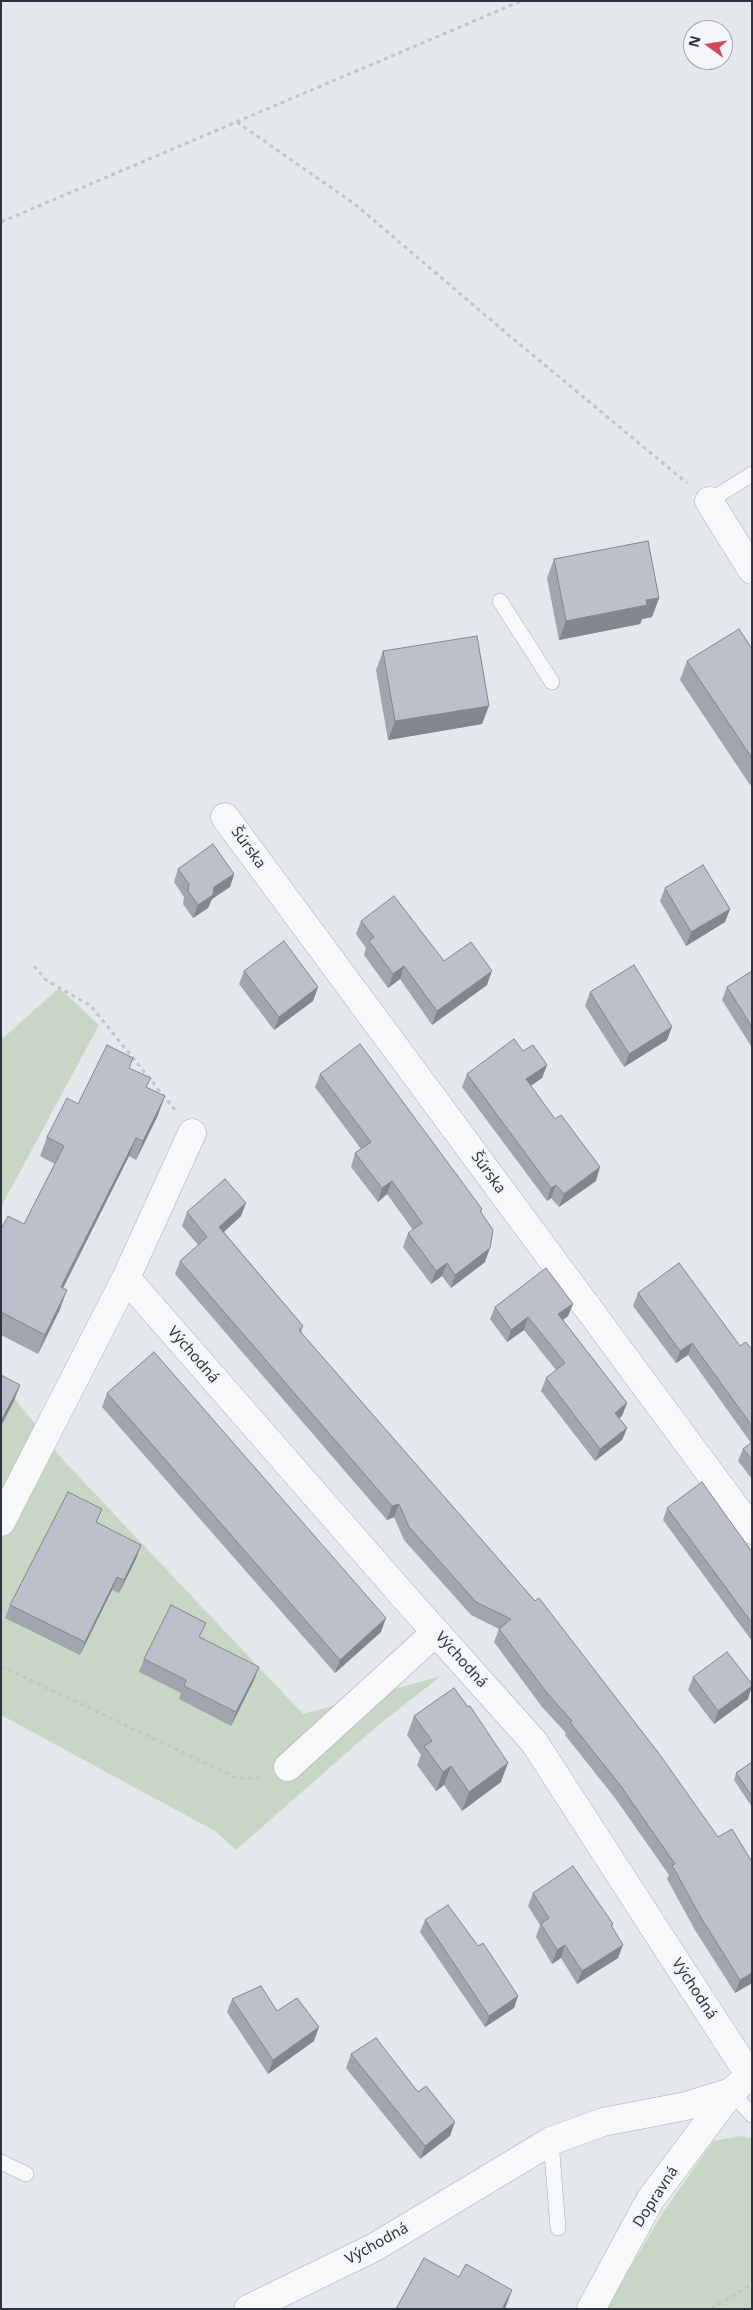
<!DOCTYPE html>
<html>
<head>
<meta charset="utf-8">
<style>
	body { margin:0 }
	#map { position:relative; width:753px; height:2310px; overflow:hidden; background:#e4e7ec; font-family:"Noto Sans",sans-serif }
	canvas { display:block }
	.frame { position:absolute; inset:0; border:2px solid #2b3445; pointer-events:none }
	.north { position:absolute; left:683px; top:20px; width:50px; height:50px; box-sizing:border-box; background:#f4f6f9; border:1px solid #a4a8b1; border-radius:50%; rotate:284deg; font-size:14px; font-weight:700; line-height:20px; text-align:center; color:#2b3445 }
	.north::after { content:''; display:block; margin:auto; width:18px; height:22px; background:#d1495b; clip-path:polygon(50% 0,100% 100%,50% 72%,0 100%) }
</style>
</head>
<body>
<div id="map">
<canvas width="753" height="2310"></canvas>
<div class="frame"></div>
<div class="north">N</div>
</div>
<script>
const g = document.querySelector('canvas').getContext('2d');
g.lineJoin = 'round';
function paint(path, color) {
  g.fillStyle = color;
  g.fill(path, 'evenodd');
}
function toPath(rows) {
  const path = new Path2D();
  for (const r of rows) {
    path.moveTo(r[0], r[1]);
    for (let i = 2; i < r.length; i += 2) path.lineTo(r[i], r[i + 1]);
  }
  return path;
}
function strokePath(path, color, width, dash) {
  g.strokeStyle = color;
  g.lineWidth = width;
  g.lineCap = dash ? 'butt' : 'round';
  g.setLineDash(dash || []);
  g.stroke(path);
}
function write(font, color, halo, rows, align = 'center') {
  g.font = font + ' "Noto Sans",sans-serif';
  g.lineWidth = 5;
  g.setLineDash([]);
  g.textBaseline = 'middle';
  g.strokeStyle = halo;
  g.fillStyle = color;
  for (const [text, x, y, turn = 0] of rows) {
    g.save();
    g.translate(x, y);
    g.rotate((+turn || 0) * Math.PI / 180);
    g.textAlign = isNaN(turn) ? turn : align;
    if (halo) g.strokeText(text, 0, 0);
    g.fillText(text, 0, 0);
    g.restore();
  }
}
const green = toPath([
	[59,988,99,1025,1,1207,1,1040],
	[1,1381,63,1460,303,1714,441,1676,376,1727,236,1850,215,1831,1,1715],
	[741,2136,752,2139,752,2309,606,2309,662,2214,713,2141]
]);
const path = toPath([
	[237,122,356,205,505,332,687,483],
	[1,222,521,1],
	[34,966,46,980,91,1006,175,1110],
	[1,1666,237,1778,260,1778],
	[711,2309,752,2284]
]);
const service = toPath([
	[709,501,752,474],
	[500,601,552,682],
	[731,2092,752,2115],
	[551,2141,558,2228],
	[1,2162,26,2174]
]);
const minor = toPath([
	[709,501,752,570],
	[225,817,752,1530],
	[126,1278,408,1601,534,1742,750,2076],
	[1,1522,126,1278,192,1133],
	[288,1767,436,1632],
	[248,2309,375,2247,551,2141,603,2122,686,2106,731,2092,752,2074],
	[591,2309,650,2200,731,2092]
]);
const wall = toPath([
	[554,559,659,598,652,617,642,619,640,624,559,640,547,578],
	[752,649,752,783,750,785,680,680,687,661],
	[383,651,482,724,388,740,376,670],
	[178,869,234,874,230,887,212,899,208,908,193,918,183,904,184,897,174,882],
	[665,888,730,909,725,922,686,946,660,901],
	[361,921,444,961,487,985,432,1025,400,979,388,988,364,955,366,948,356,934],
	[244,971,318,987,313,1001,274,1030,239,984],
	[752,971,752,1045,751,1046,722,1000,727,987],
	[590,992,667,1040,624,1067,585,1006],
	[523,1051,547,1065,542,1078,531,1086,596,1181,559,1207,551,1198,547,1201,462,1087,467,1074],
	[130,1068,147,1087,158,1115,136,1160,129,1156,63,1288,60,1309,38,1354,1,1335,1,1229,24,1224,55,1164,40,1156,47,1137,78,1104],
	[320,1074,482,1209,481,1213,485,1262,451,1288,442,1276,431,1284,403,1247,408,1233,413,1230,387,1194,378,1202,351,1167,355,1153,361,1149,315,1087],
	[187,1212,241,1216,224,1232,303,1326,301,1333,535,1601,752,1983,735,1993,695,1930,667,1879,669,1875,615,1798,565,1735,566,1733,542,1707,494,1642,499,1629,471,1615,404,1540,394,1517,387,1520,175,1274,180,1261,198,1245,182,1226],
	[638,1293,740,1346,752,1350,752,1479,738,1461,743,1449,751,1443,688,1355,676,1363,633,1306],
	[573,1304,568,1316,563,1320,627,1403,622,1416,619,1418,627,1428,622,1440,595,1461,541,1391,546,1378,556,1370,524,1330,507,1342,490,1319,495,1307],
	[107,1393,381,1632,335,1673,102,1407],
	[667,1508,752,1552,752,1641,663,1520],
	[97,1523,141,1545,136,1559,119,1593,112,1590,80,1655,5,1618,10,1605],
	[201,1637,254,1680,231,1726,179,1699,181,1693,139,1672,144,1659],
	[693,1677,748,1699,714,1724,688,1690],
	[414,1716,501,1782,462,1811,444,1785,436,1791,417,1765,421,1755,407,1735],
	[752,1762,752,1807,734,1780,736,1773],
	[533,1893,613,1924,612,1926,618,1958,577,1984,561,1958,552,1964,536,1937,540,1925,528,1906],
	[425,1920,518,1996,514,2008,485,2027,420,1932],
	[232,1999,277,2011,314,2041,268,2074,227,2012],
	[351,2054,450,2136,420,2159,346,2068]
]);
const shadedWall = toPath([
	[659,598,652,617,642,619,640,624,559,640,566,621,646,600],
	[489,706,482,724,388,740,395,721],
	[234,874,230,887,212,899,208,908,193,918,198,905,214,887],
	[730,909,725,922,686,946,691,932],
	[404,966,400,979,388,988,393,974],
	[492,971,487,985,432,1025,437,1011],
	[318,987,313,1001,274,1030,279,1017],
	[672,1027,667,1040,624,1067,629,1054],
	[547,1065,542,1078,521,1092,526,1079],
	[165,1096,158,1115,136,1160,143,1141],
	[136,1138,129,1156,54,1306,61,1287],
	[600,1167,596,1181,559,1207,564,1194],
	[392,1181,387,1194,378,1202,382,1188],
	[556,1185,551,1198,547,1201,551,1188],
	[246,1203,241,1216,215,1240,219,1227],
	[490,1248,485,1262,451,1288,455,1275],
	[447,1263,442,1276,431,1284,436,1271],
	[67,1290,60,1309,38,1354,45,1335],
	[573,1304,568,1316,553,1326,558,1314],
	[528,1317,524,1330,507,1342,511,1330],
	[692,1343,688,1355,676,1363,680,1351],
	[20,1385,14,1401,1,1426,1,1421],
	[627,1403,622,1416,610,1425,615,1413],
	[627,1428,622,1440,595,1461,600,1449],
	[399,1504,394,1517,387,1520,392,1506],
	[141,1545,136,1559,119,1593,124,1580],
	[117,1577,112,1590,80,1655,85,1642],
	[386,1618,381,1632,335,1673,340,1660],
	[259,1667,254,1680,231,1726,236,1712],
	[752,1686,748,1699,714,1724,718,1711],
	[508,1763,501,1782,462,1811,469,1792],
	[451,1766,444,1785,436,1791,443,1772],
	[565,1945,561,1958,552,1964,557,1950],
	[623,1945,618,1958,577,1984,582,1971],
	[752,1973,752,1983,735,1993,740,1980],
	[518,1996,514,2008,485,2027,489,2016],
	[319,2027,314,2041,268,2074,273,2060],
	[455,2122,450,2136,420,2159,425,2146],
	[512,2290,505,2309,502,2309]
]);
const building = toPath([
	[648,541,659,598,646,600,647,605,566,621,554,559,648,541],
	[739,629,752,649,752,758,687,661,739,629],
	[477,636,489,706,395,721,383,651,477,636],
	[213,844,234,874,214,887,213,895,198,905,188,891,189,884,178,869,213,844],
	[703,865,730,909,691,932,665,888,703,865],
	[394,896,444,961,471,942,492,971,437,1011,404,966,393,974,369,941,374,937,361,921,394,896],
	[284,941,318,987,279,1017,244,971,284,941],
	[634,965,672,1027,629,1054,590,992,634,965],
	[752,971,752,1027,727,987,752,971],
	[514,1039,523,1051,533,1045,547,1065,526,1079,555,1119,561,1115,600,1167,564,1194,556,1185,551,1188,467,1074,514,1039],
	[360,1044,482,1209,480,1211,493,1230,490,1248,455,1275,447,1263,436,1271,408,1233,422,1223,392,1181,382,1188,355,1153,371,1142,320,1074,360,1044],
	[107,1045,133,1058,129,1068,151,1078,146,1087,165,1096,143,1141,136,1138,61,1287,67,1290,45,1335,1,1312,1,1229,8,1216,24,1224,64,1146,47,1137,67,1098,78,1104,107,1045],
	[225,1179,246,1203,219,1227,303,1326,299,1330,535,1601,539,1598,660,1755,718,1837,732,1829,752,1862,752,1973,740,1980,700,1916,672,1865,675,1864,620,1785,570,1722,572,1721,547,1693,499,1629,511,1619,476,1602,409,1527,399,1504,392,1506,180,1261,207,1237,187,1212,225,1179],
	[679,1263,740,1346,746,1342,752,1350,752,1426,692,1343,680,1351,638,1293,679,1263],
	[546,1268,573,1304,558,1314,627,1403,615,1413,627,1428,600,1449,546,1378,565,1363,528,1317,511,1330,495,1307,546,1268],
	[154,1352,386,1618,340,1660,107,1393,154,1352],
	[1,1375,20,1385,1,1421,1,1375],
	[752,1442,752,1460,743,1449,752,1442],
	[702,1482,752,1552,752,1623,667,1508,702,1482],
	[68,1492,102,1509,96,1522,141,1545,124,1580,117,1577,85,1642,10,1605,68,1492],
	[171,1605,206,1623,199,1637,259,1667,236,1712,184,1686,186,1680,144,1659,171,1605],
	[727,1652,752,1684,752,1686,718,1711,693,1677,727,1652],
	[454,1688,468,1707,470,1706,508,1763,469,1792,451,1766,443,1772,424,1746,432,1741,414,1716,454,1688],
	[752,1762,752,1796,736,1773,752,1762],
	[573,1866,613,1924,611,1925,623,1945,582,1971,565,1945,557,1950,541,1924,549,1918,533,1893,573,1866],
	[448,1905,478,1946,483,1943,518,1996,489,2016,425,1920,448,1905],
	[261,1986,277,2011,297,1998,319,2027,273,2060,232,1999,261,1986],
	[376,2038,418,2092,426,2086,455,2122,425,2146,351,2054,376,2038],
	[424,2258,459,2277,466,2264,512,2290,502,2309,396,2309,424,2258]
]);
const streetNames = [
	["Šúrska",248,848,54],
	["Šúrska",488,1173,54],
	["Východná",193,1355,49],
	["Východná",461,1660,48],
	["Východná",694,1989,57],
	["Dopravná",656,2197,-57],
	["Východná",377,2244,-29]
];
paint(green, '#c9d6c5');
strokePath(service, '#a9aeb7', 16);
strokePath(minor, '#a9aeb7', 29);
strokePath(path, '#c2c5cb', 3, [4, 4]);
strokePath(service, '#f7f8fa', 15);
strokePath(minor, '#f7f8fa', 28);
paint(wall, '#a1a5ae');
paint(shadedWall, '#83868d');
paint(building, '#bbc0ca');
strokePath(building, '#83868d', 1);
write('15px', '#2b3445', '#f4f6f9', streetNames);
</script>
</body>
</html>
